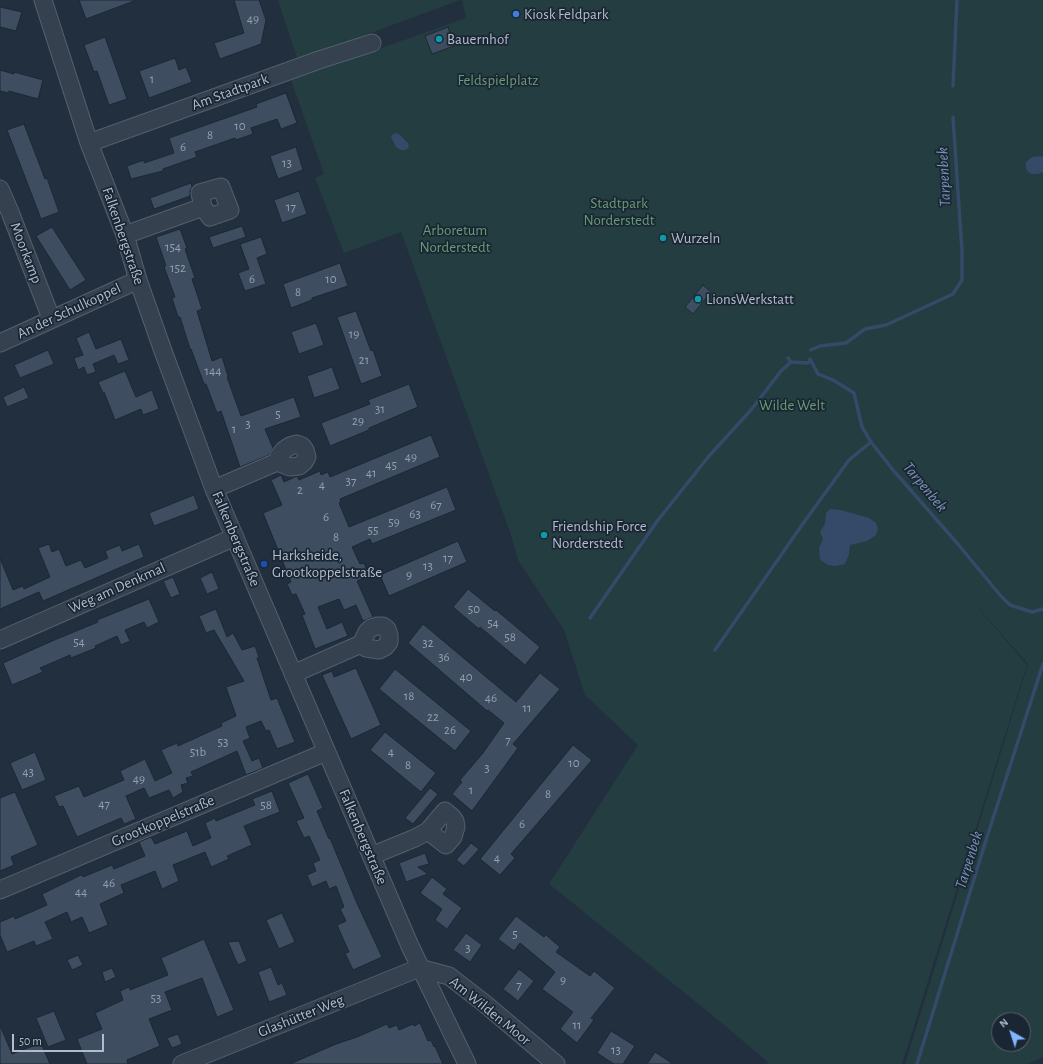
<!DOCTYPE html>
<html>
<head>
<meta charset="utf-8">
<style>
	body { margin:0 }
	#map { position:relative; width:1043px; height:1064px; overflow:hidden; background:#222f3f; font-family:"Alegreya Sans",sans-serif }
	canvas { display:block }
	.north { position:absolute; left:991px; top:1012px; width:40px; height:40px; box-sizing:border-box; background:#1b2634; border:1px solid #576270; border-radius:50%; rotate:321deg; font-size:11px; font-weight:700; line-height:16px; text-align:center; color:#b2bcca }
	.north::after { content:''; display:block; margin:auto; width:14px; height:18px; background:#82b4ff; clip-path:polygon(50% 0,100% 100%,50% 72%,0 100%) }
	.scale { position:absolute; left:12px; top:1034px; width:92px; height:18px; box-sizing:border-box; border:2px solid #b2bcca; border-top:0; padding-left:5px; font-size:12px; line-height:14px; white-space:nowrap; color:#b2bcca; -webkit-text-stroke:3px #1b2634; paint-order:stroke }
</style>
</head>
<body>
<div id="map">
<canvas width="1043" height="1064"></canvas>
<div class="north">N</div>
<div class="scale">50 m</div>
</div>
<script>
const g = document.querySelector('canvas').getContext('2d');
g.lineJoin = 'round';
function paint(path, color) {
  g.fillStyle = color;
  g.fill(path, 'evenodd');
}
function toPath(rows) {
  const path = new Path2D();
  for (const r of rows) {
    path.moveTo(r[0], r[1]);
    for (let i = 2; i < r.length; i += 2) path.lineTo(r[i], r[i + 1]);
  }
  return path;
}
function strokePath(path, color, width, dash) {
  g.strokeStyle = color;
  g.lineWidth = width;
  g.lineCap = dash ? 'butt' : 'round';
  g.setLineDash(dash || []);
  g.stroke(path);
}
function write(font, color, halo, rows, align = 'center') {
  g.font = font + ' "Alegreya Sans",sans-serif';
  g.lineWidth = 3.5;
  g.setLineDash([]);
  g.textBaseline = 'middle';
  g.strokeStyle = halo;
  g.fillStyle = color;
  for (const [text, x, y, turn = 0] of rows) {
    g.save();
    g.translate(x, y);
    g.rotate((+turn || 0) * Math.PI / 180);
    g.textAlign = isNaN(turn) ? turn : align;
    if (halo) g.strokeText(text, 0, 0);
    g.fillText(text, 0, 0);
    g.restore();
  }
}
const green = toPath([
	[278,0,460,0,298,60],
	[462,0,1043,0,1043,1057,1028,1064,905,1064,1028,664,968,596,1027,665,902,1064,767,1064,768,1062,706,1010,549,884,638,745,585,695,564,630,518,560,511,535,401,232,344,253,315,178,324,174,291,80,466,18],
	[999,1020,1023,1020,1023,1044,999,1044]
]);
const water = toPath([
	[394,133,399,134,408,143,409,148,405,150,401,150,396,147,391,137],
	[1040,156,1043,157,1043,172,1038,174,1032,174,1028,172,1026,168,1026,162,1032,157],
	[830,509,841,510,869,518,876,523,878,529,876,535,867,541,850,545,849,554,845,564,835,566,828,565,820,560,819,548,823,539,820,532,825,524,826,513]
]);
const stream = toPath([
	[953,86,957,0],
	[811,350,820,346,846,343,865,329,886,325,953,294,962,280,962,251,953,117],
	[810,359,818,374,833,380,854,393,862,427,871,442,893,470,957,543,1000,595,1010,605,1032,612,1043,609],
	[791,362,807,363,811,361],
	[590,618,658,520,709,456,751,410,781,371,791,362,788,358],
	[715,650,802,525,849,460,871,442],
	[917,1064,987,837,1043,664]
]);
const building = toPath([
	[79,0,134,0,134,1,86,19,79,0],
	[234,0,259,0,266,20,261,44,220,59,214,43,244,33,234,0],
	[0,7,22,12,16,31,0,27,0,7],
	[448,27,454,46,432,54,425,36,448,27],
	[105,37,127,99,109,105,97,71,94,72,84,45,105,37],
	[175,58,179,70,186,67,192,82,149,98,139,71,175,58],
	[0,70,14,74,14,72,43,80,38,99,9,91,9,93,0,91,0,70],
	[286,93,297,123,281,129,277,119,251,128,253,134,236,140,235,138,195,152,197,157,163,169,163,171,131,179,127,166,144,160,144,163,174,153,169,138,257,107,256,104,286,93],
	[24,124,45,179,47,178,59,212,41,219,7,130,24,124],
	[296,147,303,170,278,179,270,156,296,147],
	[191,183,192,187,190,191,190,196,154,209,150,198,191,183],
	[299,191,307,214,282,223,274,200,299,191],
	[242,226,246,237,213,248,209,237,242,226],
	[52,227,86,280,70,290,36,236,52,227],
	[180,229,187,248,185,249,195,278,192,279,202,309,197,311,212,361,222,357,228,376,227,377,241,416,294,397,301,417,265,429,273,448,269,455,240,467,221,411,217,413,206,384,204,384,191,349,190,349,180,317,178,317,172,298,175,297,164,267,166,266,156,237,180,229],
	[261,237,267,254,257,258,266,284,245,291,238,273,249,269,240,244,261,237],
	[340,263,348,286,312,298,312,300,291,308,283,284,340,263],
	[703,285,711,292,693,314,685,307,703,285],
	[356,311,371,351,373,350,382,376,361,384,337,317,356,311],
	[316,323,324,345,299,354,291,332,316,323],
	[89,332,96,349,121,339,129,360,118,364,114,355,93,364,96,372,87,375,84,367,78,370,74,358,83,355,76,338,89,332],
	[48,350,54,364,20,378,14,365,48,350],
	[332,367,340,389,314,398,307,376,332,367],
	[125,371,136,397,152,390,159,409,143,415,141,409,115,420,104,392,103,393,98,382,125,371],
	[409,384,418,407,369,428,369,430,330,446,321,423,370,404,368,400,409,384],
	[24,387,29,398,7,407,3,397,24,387],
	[431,435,440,457,340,499,341,502,339,503,349,527,447,487,456,510,372,544,370,539,352,547,360,564,364,563,369,576,357,581,373,617,363,621,356,605,344,610,339,599,318,607,327,629,342,622,348,636,315,649,302,615,305,614,296,594,292,595,287,584,291,582,263,513,282,505,271,480,281,475,284,482,297,476,299,480,320,471,321,475,328,472,330,477,431,435],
	[194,495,199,509,154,526,149,513,194,495],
	[458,541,467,562,389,596,380,575,458,541],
	[49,544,52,552,59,549,66,566,81,560,85,568,108,558,105,551,120,545,122,551,139,544,144,557,43,601,39,592,0,609,0,558,13,590,23,586,24,589,50,577,38,548,49,544],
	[212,572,219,589,207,594,200,578,212,572],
	[173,577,180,594,171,598,163,581,173,577],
	[468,589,495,611,496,610,540,647,525,665,480,627,479,629,453,607,468,589],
	[149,599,159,622,147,628,144,622,125,630,130,641,121,645,117,636,95,646,96,648,71,658,70,655,40,668,43,672,12,685,3,663,52,641,98,622,97,620,149,599],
	[216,609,227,637,233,633,242,650,255,646,259,657,257,658,271,700,277,698,295,742,277,749,269,730,266,731,261,721,246,727,250,738,243,741,252,761,259,758,263,768,246,775,237,751,191,772,193,776,186,778,188,783,181,785,183,792,173,798,169,790,149,798,144,788,126,796,136,819,124,824,121,818,77,837,63,806,59,807,54,796,79,786,84,797,124,780,120,771,145,759,155,781,172,773,161,750,177,743,178,746,222,726,221,723,236,716,226,687,244,681,214,630,206,633,199,616,216,609],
	[423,624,516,702,540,673,560,689,513,744,518,748,472,811,452,794,462,782,460,780,483,753,504,723,488,710,487,711,479,704,408,643,423,624],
	[356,668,381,725,351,739,322,675,332,671,334,677,356,668],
	[395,669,471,731,455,751,379,689,395,669],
	[385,732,436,773,421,792,370,750,385,732],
	[573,745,592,760,511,854,515,858,500,875,480,859,573,745],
	[35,752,46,780,22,790,10,763,35,752],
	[308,774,323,808,317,811,329,839,330,838,356,901,382,957,353,970,345,953,349,952,337,925,346,921,340,909,344,907,336,886,329,889,326,881,312,887,307,875,316,871,313,863,320,860,309,836,304,838,296,821,304,818,288,783,308,774],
	[430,788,438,794,413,824,405,818,430,788],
	[272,791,280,812,244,826,252,845,227,856,229,859,211,867,205,852,173,865,179,881,162,889,155,871,121,885,124,893,100,904,108,925,89,933,82,917,71,922,67,912,45,922,53,939,36,946,34,941,7,952,0,935,0,922,14,916,15,919,47,905,42,894,81,875,83,877,112,865,114,869,145,856,139,842,151,837,155,844,187,831,193,846,211,838,205,823,215,818,216,821,255,805,252,799,272,791],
	[15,792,38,845,11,857,14,865,0,871,0,798,15,792],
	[471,843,479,849,464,866,456,860,471,843],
	[425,853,429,864,418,867,428,874,406,882,399,863,425,853],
	[432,877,447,889,443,894,462,908,447,929,435,920,442,909,420,893,432,877],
	[282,913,295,942,279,949,266,920,282,913],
	[516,916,544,937,546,935,560,947,556,952,590,976,594,971,615,988,591,1018,594,1020,577,1043,560,1029,573,1012,542,989,555,972,520,943,514,951,498,939,516,916],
	[466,933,482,945,470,962,453,950,466,933],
	[204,939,234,1010,217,1017,202,978,165,992,172,1010,149,1019,160,1046,127,1060,128,1064,87,1064,77,1039,102,1029,95,1013,123,1000,120,991,129,987,130,990,168,975,161,958,204,939],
	[239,941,247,961,238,965,228,942,239,941],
	[78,955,83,965,72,970,67,960,78,955],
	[271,967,278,985,282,983,287,995,269,1002,258,972,271,967],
	[112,968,116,977,105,982,102,972,112,968],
	[519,969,534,981,518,1001,503,989,519,969],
	[54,1011,66,1040,48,1047,36,1018,54,1011],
	[420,1023,428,1041,431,1040,434,1047,435,1046,443,1064,290,1064,336,1044,357,1037,387,1024,389,1028,397,1025,399,1030,413,1024,414,1026,420,1023],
	[0,1025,12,1054,41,1043,50,1064,0,1064,0,1025],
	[611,1031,635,1046,623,1064,614,1064,597,1053,611,1031],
	[178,1034,182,1044,172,1048,167,1038,178,1034],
	[655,1052,673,1064,647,1064,655,1052]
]);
const minor = toPath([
	[43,0,89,143,125,235,138,280,163,351,214,489,410,946,467,1064],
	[89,143,319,60,372,43],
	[0,189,10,212,51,318],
	[125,235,203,207,200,193,221,187,230,210,210,217,203,207],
	[0,343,138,280],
	[214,489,277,462,279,456,284,450,290,446,297,444,302,446,305,450,307,457,304,462,299,466,290,467,277,462],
	[0,640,235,537],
	[293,674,361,644,367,632,371,628,377,626,383,626,387,629,389,635,389,642,385,647,379,650,366,648,361,644],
	[371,856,415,838,428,831,445,811,452,817,455,821,456,827,453,837,446,845,428,831],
	[0,890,326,752],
	[182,1064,419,968,449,976,484,1003,556,1064]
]);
const markers = [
	[516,14,4,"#3f7fe0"],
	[439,39,4,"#0f9aa8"],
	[663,238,4,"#0f9aa8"],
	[698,299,4,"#0f9aa8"],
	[544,535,4,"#0f9aa8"],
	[264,564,4,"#1a4fb4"]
];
const numberNames = [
	["49",253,19],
	["1",152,79],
	["10",240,126],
	["8",210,135],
	["6",183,147],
	["13",287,163],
	["17",291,207],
	["154",173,247],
	["152",178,268],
	["6",252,279],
	["10",331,279],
	["8",298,292],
	["19",354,334],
	["21",364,360],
	["144",213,371],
	["31",380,409],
	["5",278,414],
	["29",358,421],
	["3",248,424],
	["1",234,429],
	["49",411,457],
	["45",391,465],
	["41",371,473],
	["37",351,481],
	["4",322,485],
	["2",300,490],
	["67",436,505],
	["63",415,514],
	["6",326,517],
	["59",394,522],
	["55",373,530],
	["8",336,537],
	["17",448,558],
	["13",428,566],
	["9",409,575],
	["50",474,609],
	["54",493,623],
	["58",510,637],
	["54",79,642],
	["32",428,643],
	["36",444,657],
	["40",466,677],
	["18",409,696],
	["46",491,698],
	["11",527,708],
	["22",433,717],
	["26",450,730],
	["7",508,740],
	["53",223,742],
	["51b",198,752],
	["4",391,752],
	["10",574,763],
	["8",408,765],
	["3",487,768],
	["43",28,772],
	["49",139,779],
	["1",471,790],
	["8",548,794],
	["47",104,804],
	["58",266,805],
	["6",522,824],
	["4",497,858],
	["46",109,883],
	["44",81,892],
	["5",515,934],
	["3",468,948],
	["9",563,980],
	["7",519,985],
	["53",156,998],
	["11",577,1025],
	["13",616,1050]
];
const poiNames = [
	["Kiosk Feldpark",524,14],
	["Bauernhof",447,39],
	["Wurzeln",671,238],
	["LionsWerkstatt",706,299],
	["Friendship Force",552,526],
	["Norderstedt",552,543],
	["Harksheide,",272,555],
	["Grootkoppelstraße",272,572]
];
const parkNames = [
	["Feldspielplatz",498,80],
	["Stadtpark",619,203],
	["Norderstedt",619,220],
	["Arboretum",455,230],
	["Norderstedt",455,247],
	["Wilde Welt",792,405]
];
const streetNames = [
	["Am Stadtpark",230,92,-20],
	["Falkenbergstraße",123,236,71],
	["Moorkamp",26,253,69],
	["An der Schulkoppel",69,311,-25],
	["Falkenbergstraße",236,539,67],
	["Weg am Denkmal",117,588,-24],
	["Grootkoppelstraße",163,821,-23],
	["Falkenbergstraße",363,837,67],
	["Am Wilden Moor",490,1011,39],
	["Glashütter Weg",301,1016,-22]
];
const waterNames = [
	["Tarpenbek",944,177,-93],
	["Tarpenbek",925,487,50],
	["Tarpenbek",969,860,-73]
];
paint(green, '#243d40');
paint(water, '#344a68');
strokePath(stream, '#344a68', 3.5);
paint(building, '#3e4d5f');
strokePath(building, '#1d2836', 1);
strokePath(minor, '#545f6d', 19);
strokePath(minor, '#36414f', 17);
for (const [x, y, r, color] of markers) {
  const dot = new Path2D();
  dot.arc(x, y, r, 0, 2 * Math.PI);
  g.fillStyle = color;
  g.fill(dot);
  strokePath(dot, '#1b2634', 1.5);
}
write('13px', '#95a0af', null, numberNames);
write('15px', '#b2bcca', '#1b2634', poiNames, 'left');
write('15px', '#679d73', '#1b2634', parkNames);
write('15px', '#b2bcca', '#1b2634', streetNames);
write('italic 16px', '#7792b4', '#1b2634', waterNames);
</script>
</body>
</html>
